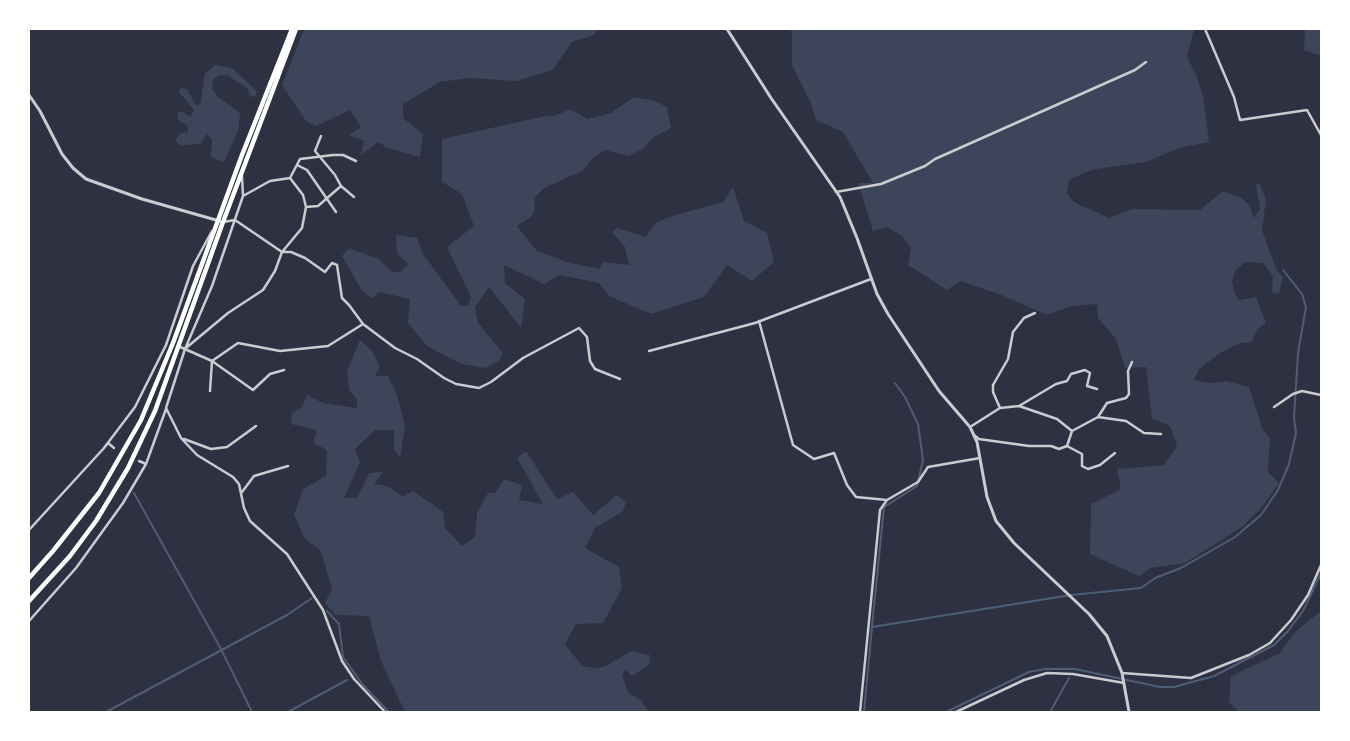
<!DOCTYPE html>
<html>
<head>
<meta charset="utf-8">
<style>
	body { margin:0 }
	#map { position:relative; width:1350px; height:741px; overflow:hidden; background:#2d3142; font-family:Ubuntu,sans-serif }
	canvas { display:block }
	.frame { position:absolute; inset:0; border:30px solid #fff; pointer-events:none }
</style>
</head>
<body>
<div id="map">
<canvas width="1350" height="741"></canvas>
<div class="frame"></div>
</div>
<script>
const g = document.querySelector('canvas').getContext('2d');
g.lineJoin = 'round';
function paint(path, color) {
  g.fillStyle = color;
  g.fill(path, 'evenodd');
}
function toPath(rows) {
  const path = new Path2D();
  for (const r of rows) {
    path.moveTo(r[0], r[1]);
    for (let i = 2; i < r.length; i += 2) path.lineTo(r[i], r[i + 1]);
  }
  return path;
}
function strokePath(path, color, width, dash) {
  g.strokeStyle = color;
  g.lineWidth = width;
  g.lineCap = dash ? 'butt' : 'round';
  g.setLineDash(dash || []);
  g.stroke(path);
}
const green = toPath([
	[304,29,598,29,594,35,572,42,552,70,516,81,469,78,440,82,403,104,403,118,423,134,420,157,388,148,378,142,361,155,364,141,349,135,361,127,350,110,316,126,306,121,282,85],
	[790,29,1194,29,1187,57,1197,77,1203,96,1209,142,1179,148,1146,162,1096,169,1082,174,1069,180,1067,193,1074,202,1109,218,1132,209,1200,210,1223,191,1242,198,1249,205,1254,218,1260,209,1256,184,1260,184,1266,200,1262,230,1276,269,1283,277,1279,294,1272,293,1273,276,1263,263,1245,262,1235,271,1232,282,1235,294,1239,300,1256,297,1266,323,1258,329,1251,342,1241,343,1220,353,1199,369,1194,380,1211,383,1226,381,1249,387,1262,428,1270,438,1268,472,1279,483,1263,506,1242,527,1185,563,1150,568,1139,576,1090,554,1091,504,1121,489,1117,469,1164,465,1177,446,1170,426,1152,418,1146,367,1125,368,1116,339,1098,318,1097,304,1072,306,1047,315,1004,296,960,281,947,290,908,265,911,249,902,236,886,227,873,231,858,183,873,183,843,132,816,120,811,103,792,65,792,33],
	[1305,29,1321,29,1321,56,1304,50],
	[215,65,232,68,257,91,255,97,250,96,248,89,227,75,220,75,213,80,212,88,218,97,240,113,239,128,224,162,211,157,212,140,207,134,201,144,181,145,175,142,179,134,188,132,188,126,177,119,178,112,183,112,190,117,194,110,179,92,181,88,187,89,195,104,200,105,205,73],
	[634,97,655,101,667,107,671,128,653,138,643,149,628,156,605,150,593,158,582,171,544,188,534,198,535,210,531,217,517,226,536,250,567,262,599,269,603,262,629,265,625,247,612,232,617,228,646,237,655,223,672,216,723,202,733,187,744,221,767,233,774,262,752,281,727,265,704,297,651,314,609,296,599,283,560,275,544,284,504,265,505,283,525,299,521,328,489,287,475,307,478,323,503,353,499,361,485,368,461,364,427,346,408,323,410,299,379,292,373,298,362,291,342,256,349,248,379,259,392,272,400,272,409,264,397,254,396,235,417,238,423,254,461,306,468,306,471,297,447,247,474,226,462,194,442,182,442,139,541,117,557,115,570,109,588,119,611,113],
	[360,340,372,351,380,367,375,376,388,376,397,395,405,426,400,457,394,450,394,430,375,430,355,449,360,462,344,498,357,498,369,473,383,472,374,484,387,486,403,497,413,491,443,512,445,528,462,546,475,537,477,513,488,493,495,493,504,479,522,485,519,500,543,504,517,458,526,451,557,499,573,492,593,515,617,495,626,502,623,511,595,528,585,548,619,567,622,588,603,623,576,624,565,644,582,666,595,668,606,666,631,651,650,655,649,665,632,676,625,669,622,676,629,694,641,700,649,712,405,712,381,661,369,616,335,615,325,603,332,589,321,551,305,539,294,515,303,489,326,476,327,450,313,443,317,430,291,424,292,413,302,407,307,395,323,403,357,408,357,399,349,390,347,371],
	[1321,611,1321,712,1239,712,1229,702,1231,676,1280,653,1296,631]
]);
const stream = toPath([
	[134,493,221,649,252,712],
	[327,611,339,624,343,657,363,685,389,712],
	[872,626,884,507,917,486,923,460,918,424,905,397,895,383],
	[106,712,287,615,312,598],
	[288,712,347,680],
	[864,712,872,627,1071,595,1141,588,1155,578,1181,568,1235,537,1261,515,1278,490,1289,464,1296,433,1294,418,1298,353,1306,307,1302,294,1283,270],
	[946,712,1029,672,1045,669,1075,669,1160,687,1174,687,1214,676,1274,645,1288,631,1303,611,1321,573],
	[1050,712,1069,678]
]);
const minor = toPath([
	[1205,29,1234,97,1240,120,1307,110,1321,135],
	[321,136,315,151,335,175,341,186,354,197],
	[297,165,307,170,336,212],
	[242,176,243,196,212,286,185,349,166,408,181,438,197,455,233,477,239,484,244,508,250,521,287,554,323,610,342,661,354,679,385,712],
	[290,178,300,159,333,155,343,155,356,161],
	[836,192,881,184,925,166,935,159,1135,70,1146,62],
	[306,207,318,206,341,186],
	[223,222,235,220,282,252,291,252,305,258,325,272,332,263,337,265,342,298,349,305,363,324],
	[759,321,793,445,814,459,834,453,847,485,856,497,887,500],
	[178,346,212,361,238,343,280,351,328,346,363,324,395,348,417,359,444,378,456,384,479,388,491,382,523,358,579,328,587,337,590,361,595,369,620,379],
	[186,348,228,313,263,290,275,271,282,252,302,228,306,207,303,195,290,178,270,181,243,196],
	[649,351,755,323,871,279],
	[210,391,212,361,253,390,270,374,284,370],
	[1019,406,1056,384,1067,381,1071,374,1085,370,1090,373,1087,386,1097,389],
	[1274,407,1293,394,1302,391,1321,395],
	[1000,408,993,392,993,385,1008,359,1013,332,1024,318,1035,313],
	[1098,417,1126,421,1144,433,1161,434],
	[970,427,1000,408,1019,406,1057,419,1072,431],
	[974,435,979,439,1029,446,1051,446,1059,449,1067,446,1072,431,1098,417,1107,403,1126,398,1129,394,1128,371,1132,362],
	[184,439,211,449,227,447,256,426],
	[108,443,114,448],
	[1067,446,1082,454,1082,466,1088,469,1100,465,1115,453],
	[139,461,146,464],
	[242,492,254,476,288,466],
	[29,530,104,448,135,407,166,345,193,266,212,231],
	[29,621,76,568,123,503,146,464,166,409],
	[1122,673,1191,678,1249,655,1270,643,1291,620,1308,595,1321,565],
	[860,712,880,510,887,500,918,482,928,467,980,458],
	[956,712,1024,680,1047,673,1073,674,1124,683]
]);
const tertiary = toPath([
	[727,29,771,98,840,197,857,238,877,294,888,314,939,391,970,427,977,442,987,497,996,521,1014,543,1089,614,1107,636,1122,673,1129,712],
	[29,95,40,111,62,154,73,168,86,179,142,199,223,222]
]);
const trunk = toPath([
	[29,578,53,551,99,493,141,420,173,343,242,155,292,29],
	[29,601,70,556,96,521,128,468,155,411,223,222,296,29]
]);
paint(green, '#3c4559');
strokePath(stream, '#4f5d75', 2);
strokePath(minor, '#caccd0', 2.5);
strokePath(tertiary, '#caccd0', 3);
strokePath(trunk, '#fff', 4.5);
</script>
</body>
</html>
